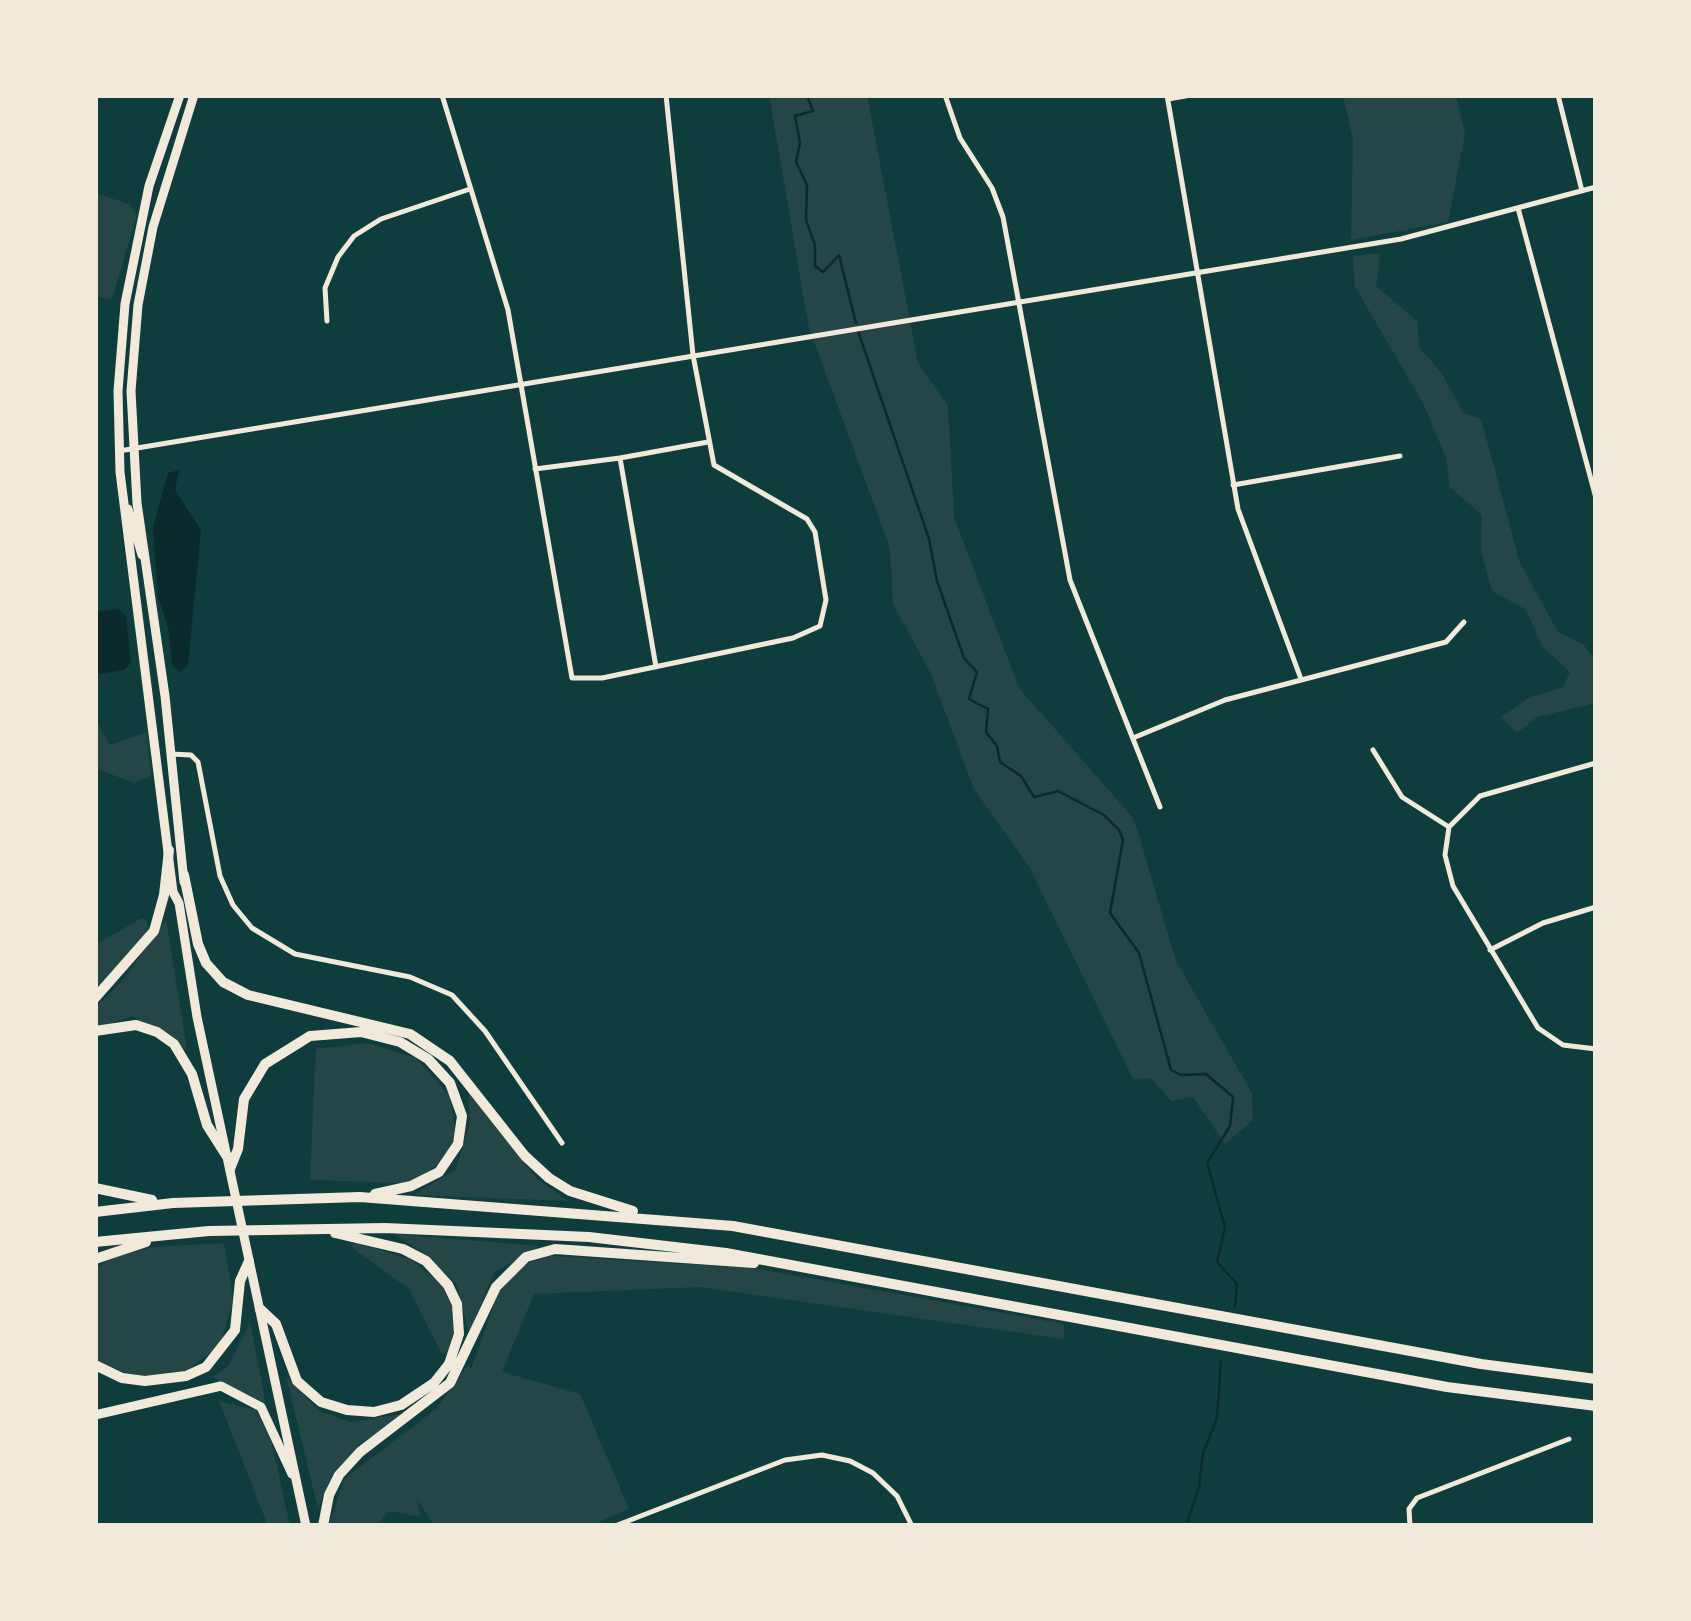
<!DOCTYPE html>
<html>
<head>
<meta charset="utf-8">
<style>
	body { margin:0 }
	#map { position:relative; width:1691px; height:1621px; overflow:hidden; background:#0f3d3e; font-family:Roboto,sans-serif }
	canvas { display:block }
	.frame { position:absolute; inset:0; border:98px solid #f1e9da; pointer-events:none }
</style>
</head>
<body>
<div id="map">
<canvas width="1691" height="1621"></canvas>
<div class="frame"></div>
</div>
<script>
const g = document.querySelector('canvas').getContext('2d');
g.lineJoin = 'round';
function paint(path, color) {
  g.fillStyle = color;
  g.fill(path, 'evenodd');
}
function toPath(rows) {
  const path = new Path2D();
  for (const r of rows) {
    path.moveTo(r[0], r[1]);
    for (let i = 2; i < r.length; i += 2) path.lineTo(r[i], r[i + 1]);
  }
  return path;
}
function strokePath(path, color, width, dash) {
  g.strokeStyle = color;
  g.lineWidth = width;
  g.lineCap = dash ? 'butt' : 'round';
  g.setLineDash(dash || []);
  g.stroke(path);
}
const green = toPath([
	[769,95,867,95,918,363,948,406,954,517,1019,688,1134,819,1176,961,1252,1093,1253,1120,1225,1144,1193,1097,1171,1101,1151,1078,1133,1079,1030,868,974,789,931,674,893,604,890,548,809,328],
	[1343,95,1456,95,1465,134,1448,222,1351,240,1353,140],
	[95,193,129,204,137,215,112,299,95,296],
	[1380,253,1376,286,1417,321,1419,347,1443,375,1463,413,1481,419,1520,563,1558,632,1583,644,1596,660,1596,703,1537,717,1517,733,1501,717,1530,697,1563,687,1570,672,1543,647,1525,609,1492,591,1481,551,1482,515,1450,487,1446,458,1423,403,1355,287,1353,256],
	[95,718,110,745,147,732,151,776,134,783,95,768],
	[140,919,146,919,148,927,144,937,95,991,95,945],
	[166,920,187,1050,132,1016,95,1029,95,1008,124,979],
	[368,1043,416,1058,450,1096,455,1133,447,1156,425,1175,405,1183,310,1180,316,1049],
	[468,1091,537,1179,568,1201,414,1195,456,1169,470,1123],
	[394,1234,539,1246,494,1273,469,1334,457,1285,425,1254],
	[356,1242,412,1260,443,1286,453,1303,455,1339,451,1353,442,1354,408,1288,351,1247],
	[224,1243,233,1300,220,1346,187,1370,157,1377,129,1374,98,1362,95,1268,115,1257,153,1247],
	[550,1256,754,1268,1064,1324,1064,1339,700,1287,534,1294,502,1372,580,1394,629,1509,590,1526,434,1526,417,1499,421,1517,389,1511,376,1526,329,1526,344,1479,436,1409,468,1365,471,1369,498,1294,523,1265],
	[250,1322,266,1405,213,1377,229,1365],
	[286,1376,319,1411,351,1422,408,1413,359,1445,329,1482,318,1509],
	[219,1401,256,1410,271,1439,290,1526,268,1526]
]);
const water = toPath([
	[179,470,175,490,201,530,188,665,180,672,172,665,169,631,158,596,153,527,168,473],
	[119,609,126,616,131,663,124,670,95,675,95,612]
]);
const stream = toPath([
	[807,95,813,111,795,116,800,143,796,162,807,185,806,220,815,245,815,266,823,272,839,255,856,323],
	[858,331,929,539,937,581,958,641,964,658,977,672,969,699,988,709,986,732,997,746,1000,762,1021,776,1034,797,1058,791,1104,815,1119,830,1123,840,1110,913,1139,953,1171,1070,1181,1075,1206,1074,1233,1097,1230,1126,1207,1163,1225,1227,1217,1262,1237,1284,1235,1306],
	[1186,1526,1199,1487,1203,1453,1217,1418,1221,1360]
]);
const minor = toPath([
	[442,95,508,310,572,678,602,678,793,638,820,626,826,600,815,532,807,519,714,465,693,355,666,95],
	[945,95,960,138,992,188,1003,217,1070,580,1160,807],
	[1167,95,1238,509,1301,679],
	[1558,95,1582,191],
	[1168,99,1191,95],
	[1518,208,1596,498],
	[327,321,325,288,338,257,354,236,381,219,470,189],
	[119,451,1401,239,1596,187],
	[535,469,620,458],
	[1233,485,1400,456],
	[656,667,620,458,708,442],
	[1133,738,1225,700,1446,642,1464,622],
	[1373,750,1402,797,1449,827],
	[171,754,191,755,198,762,220,876,233,905,252,928,295,954,410,977,452,995,485,1031,562,1143],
	[1596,763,1480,796,1449,827,1445,855,1453,886,1538,1028,1563,1045,1596,1049],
	[1490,950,1543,923,1596,907],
	[615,1526,785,1460,822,1455,850,1461,873,1473,897,1496,912,1526],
	[1410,1526,1409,1509,1417,1498,1569,1439]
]);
const primary = toPath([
	[180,95,149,186,125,304,118,391,120,472,173,892,179,903,197,1017,306,1526],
	[128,509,142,555],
	[184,882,165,696,137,503,131,391,138,305,153,227,194,95],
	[95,1415,221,1386,261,1407,292,1474]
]);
const motorway = toPath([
	[184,875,198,944,206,963,223,982,248,995,410,1034,450,1061,525,1156,549,1178,570,1191,633,1211],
	[95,998,154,931,164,895,169,850],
	[95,1031,136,1025,157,1032,174,1044,192,1074,207,1125,226,1155],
	[230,1169,238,1149,244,1099,265,1064,310,1036,361,1032,400,1042,428,1059,450,1083,462,1116,458,1144,439,1172,411,1186,375,1194],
	[95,1188,152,1200],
	[95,1212,173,1203,360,1197,733,1226,1481,1364,1596,1379],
	[95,1242,209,1231,385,1228,589,1237,726,1253,1447,1387,1596,1406],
	[95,1259,146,1242],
	[260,1309,276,1324,297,1381,321,1402,347,1410,374,1412,401,1405,434,1383,449,1364,459,1334,457,1304,448,1285,426,1261,403,1249,335,1233],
	[95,1365,122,1378,145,1381,186,1376,206,1367,235,1330,240,1281,249,1261],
	[323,1526,329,1495,339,1475,360,1452,450,1383,496,1287,526,1257,555,1249,754,1263]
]);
paint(green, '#244646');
paint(water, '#0a2a2b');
strokePath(stream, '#0a2a2b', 2.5);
strokePath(minor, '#f1e9da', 5);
strokePath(primary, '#f1e9da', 9);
strokePath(motorway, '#f1e9da', 10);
</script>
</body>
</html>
